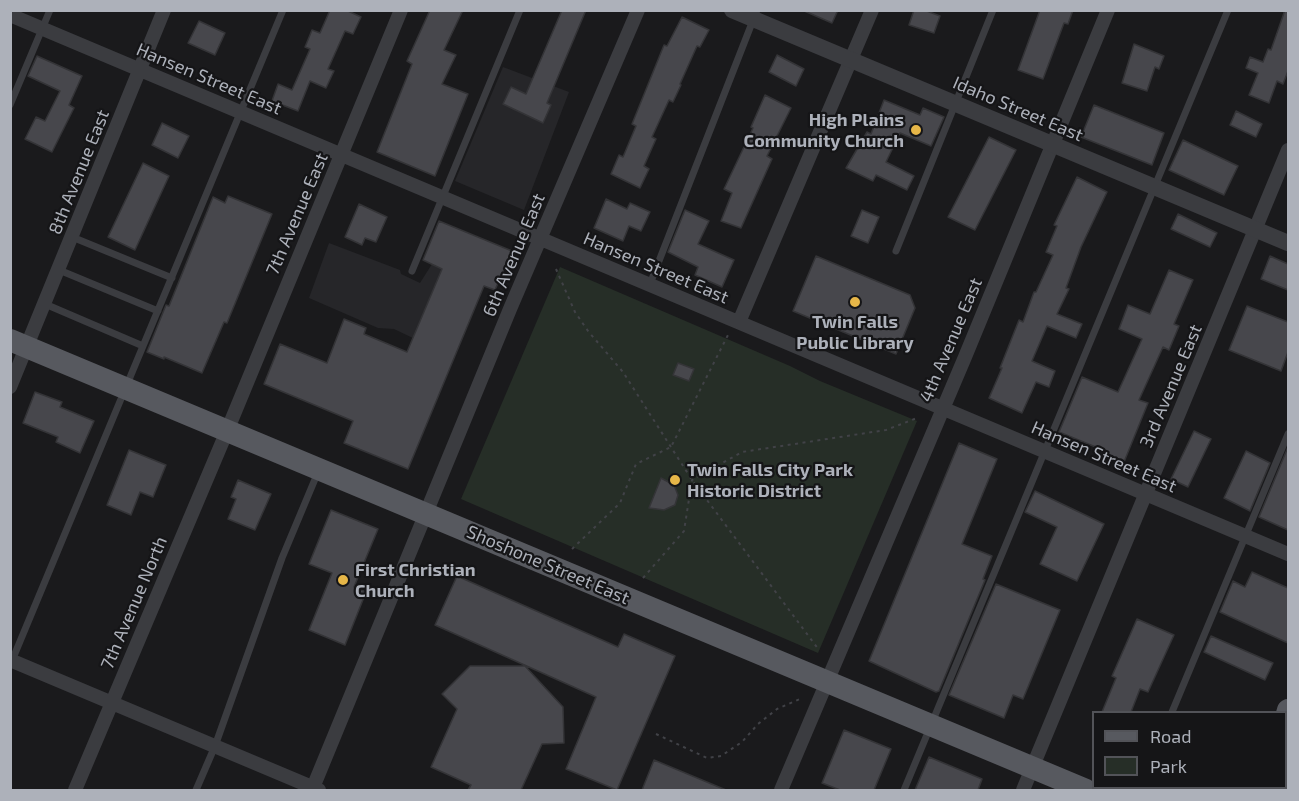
<!DOCTYPE html>
<html>
<head>
<meta charset="utf-8">
<style>
	body { margin:0 }
	#map { position:relative; width:1299px; height:801px; overflow:hidden; background:#1a1a1c; font-family:"Exo 2",sans-serif }
	canvas { display:block }
	.frame { position:absolute; inset:0; border:12px solid #adb1ba; pointer-events:none }
	.legend { position:absolute; left:1092px; top:711px; width:195px; height:78px; box-sizing:border-box; background:#151517; border:2px solid #525358; margin:0; padding:8px 10px; list-style:none; font-size:18px; color:#adb1ba }
	.legend li { display:flex; align-items:center; gap:12px; height:30px }
	.legend b { width:30px; border:2px solid #525358 }
</style>
</head>
<body>
<div id="map">
<canvas width="1299" height="801"></canvas>
<div class="frame"></div>
<ul class="legend">
<li><b style="height:8px;background:#57595f"></b>Road</li>
<li><b style="height:16px;background:#262e27"></b>Park</li>
</ul>
</div>
<script>
const g = document.querySelector('canvas').getContext('2d');
g.lineJoin = 'round';
function paint(path, color) {
  g.fillStyle = color;
  g.fill(path, 'evenodd');
}
function toPath(rows) {
  const path = new Path2D();
  for (const r of rows) {
    path.moveTo(r[0], r[1]);
    for (let i = 2; i < r.length; i += 2) path.lineTo(r[i], r[i + 1]);
  }
  return path;
}
function strokePath(path, color, width, dash) {
  g.strokeStyle = color;
  g.lineWidth = width;
  g.lineCap = dash ? 'butt' : 'round';
  g.setLineDash(dash || []);
  g.stroke(path);
}
function write(font, color, halo, rows, align = 'center') {
  g.font = font + ' "Exo 2",sans-serif';
  g.lineWidth = 4.5;
  g.setLineDash([]);
  g.textBaseline = 'middle';
  g.strokeStyle = halo;
  g.fillStyle = color;
  for (const [text, x, y, turn = 0] of rows) {
    g.save();
    g.translate(x, y);
    g.rotate((+turn || 0) * Math.PI / 180);
    g.textAlign = isNaN(turn) ? turn : align;
    if (halo) g.strokeText(text, 0, 0);
    g.fillText(text, 0, 0);
    g.restore();
  }
}
const built = toPath([
	[503,67,569,92,524,210,455,181],
	[329,243,400,270,401,274,420,283,432,264,479,284,415,339,394,329,378,328,309,298]
]);
const green = toPath([
	[560,267,790,366,820,381,917,421,818,653,461,499]
]);
const building = toPath([
	[330,10,346,10,361,17,353,34,345,31,328,69,334,71,326,88,310,81,298,111,272,101,278,84,292,90,310,49,305,47,312,30,320,33,330,10],
	[430,10,463,10,444,50,456,55,442,84,468,94,435,176,377,152,412,64,407,61,430,10],
	[562,10,586,10,547,103,551,105,543,123,503,104,511,87,526,94,562,10],
	[802,10,838,10,832,23,802,10],
	[914,10,924,10,940,16,934,33,909,25,914,10],
	[1040,10,1073,10,1068,24,1064,23,1043,79,1018,70,1040,10],
	[1285,10,1288,10,1288,71,1283,84,1277,81,1269,103,1249,95,1258,73,1246,68,1250,57,1263,62,1268,49,1271,50,1285,10],
	[682,17,709,30,700,47,697,46,680,84,681,85,673,102,669,100,652,137,656,139,644,166,649,169,640,188,611,174,619,155,623,157,636,126,632,124,664,45,667,46,682,17],
	[199,21,225,33,215,55,188,43,199,21],
	[1134,44,1164,56,1159,69,1155,67,1147,91,1122,83,1134,44],
	[777,55,804,69,796,86,769,72,777,55],
	[37,56,82,76,69,105,74,108,52,152,25,139,36,117,45,121,60,91,28,76,37,56],
	[765,95,791,108,767,156,772,159,741,228,721,221,732,193,724,189,753,128,751,127,765,95],
	[884,100,920,115,923,108,944,117,931,146,900,133,886,162,914,176,907,190,876,175,873,181,846,168,867,132,871,134,884,100],
	[1094,105,1164,133,1152,165,1081,137,1094,105],
	[1236,111,1262,124,1256,137,1230,125,1236,111],
	[162,123,189,136,178,158,152,145,162,123],
	[989,137,1016,150,975,230,948,217,989,137],
	[1183,140,1238,166,1224,195,1169,170,1183,140],
	[143,163,169,176,135,250,108,237,143,163],
	[1077,177,1107,192,1081,247,1066,288,1069,289,1057,314,1082,324,1076,338,1047,326,1032,361,1055,371,1049,387,1036,382,1022,413,989,398,1002,368,1000,368,1019,320,1023,322,1034,292,1036,292,1053,255,1046,252,1057,226,1054,225,1077,177],
	[228,196,272,214,227,323,224,322,202,373,164,357,164,359,147,352,166,305,169,306,213,197,225,203,228,196],
	[606,199,627,209,630,203,650,212,641,231,629,226,623,241,594,228,606,199],
	[359,204,387,217,376,242,365,238,362,245,345,237,359,204],
	[685,210,709,221,698,244,734,260,722,287,695,275,698,267,668,252,685,210],
	[862,210,879,217,868,243,851,236,862,210],
	[1178,214,1217,233,1210,247,1171,229,1178,214],
	[439,221,512,251,495,290,484,286,408,469,344,443,353,421,264,384,280,344,327,363,344,319,366,328,364,334,407,352,442,269,423,260,439,221],
	[816,256,910,295,915,308,896,354,793,311,816,256],
	[1270,256,1288,264,1288,290,1261,279,1270,256],
	[1169,270,1193,280,1174,324,1179,326,1169,350,1163,347,1139,400,1148,403,1124,462,1101,453,1103,450,1059,432,1082,377,1118,392,1142,339,1119,329,1128,305,1150,314,1169,270],
	[1247,306,1288,322,1288,352,1281,371,1229,350,1247,306],
	[678,363,694,369,689,381,673,375,678,363],
	[35,392,62,402,60,407,94,421,80,453,56,442,58,437,23,423,35,392],
	[1194,431,1211,439,1188,487,1171,479,1194,431],
	[959,443,997,459,962,544,992,556,983,579,985,580,939,691,936,692,869,661,959,443],
	[1288,447,1288,530,1259,517,1288,447],
	[129,450,166,465,153,497,140,492,131,515,107,505,129,450],
	[1246,451,1270,463,1250,511,1224,498,1246,451],
	[661,478,674,485,678,495,675,505,664,510,649,508,661,478],
	[238,480,271,494,255,530,228,519,236,499,231,497,238,480],
	[1035,491,1104,524,1077,581,1040,564,1057,527,1025,512,1035,491],
	[331,510,378,529,354,587,366,592,345,645,309,630,332,573,309,564,331,510],
	[1252,572,1288,588,1288,643,1220,612,1233,581,1245,587,1252,572],
	[457,576,618,647,624,634,675,656,617,790,566,769,596,697,435,625,457,576],
	[996,584,1060,610,1023,699,1013,695,1004,718,949,695,996,584],
	[1137,619,1174,635,1148,692,1140,689,1131,712,1102,712,1116,678,1112,676,1137,619],
	[1211,636,1273,663,1265,680,1204,652,1211,636],
	[470,666,525,666,563,707,564,743,542,744,521,790,468,790,471,785,431,767,457,709,442,694,470,666],
	[844,730,891,749,874,790,840,790,822,783,844,730],
	[929,757,982,779,978,790,915,790,929,757],
	[654,760,726,790,642,790,654,760]
]);
const path = toPath([
	[556,269,575,312,588,331,623,372,692,480,819,650],
	[572,549,620,503,636,464,671,447,729,333],
	[643,578,684,531,692,480,742,452,886,430,917,418],
	[656,734,707,758,721,756,742,742,758,724,777,709,800,699]
]);
const service = toPath([
	[10,105,50,10],
	[72,237,172,278],
	[896,251,993,10],
	[59,270,158,311],
	[412,271,520,10],
	[650,284,757,10],
	[45,304,143,346],
	[11,663,283,10],
	[1172,712,1288,434],
	[196,790,215,746,282,558,318,472],
	[904,790,1228,10],
	[1141,790,1142,788]
]);
const minor = toPath([
	[10,15,1288,554],
	[739,322,872,10],
	[10,387,164,10],
	[10,660,319,790],
	[75,790,227,431,401,10],
	[312,790,510,309,638,10],
	[781,790,965,357,1108,10],
	[1023,790,1288,150]
]);
const tertiary = toPath([
	[732,10,1288,243]
]);
const primary = toPath([
	[10,340,1086,790],
	[1286,717,1288,710],
	[1255,790,1256,788]
]);
const markers = [
	[916,130,6,"#e6b648"],
	[855,302,6,"#e6b648"],
	[675,480,6,"#e6b648"],
	[343,580,6,"#e6b648"]
];
const streetNames = [
	["Hansen Street East",209,79,23],
	["Idaho Street East",1018,109,23],
	["8th Avenue East",79,172,-68],
	["7th Avenue East",297,214,-67],
	["6th Avenue East",514,255,-67],
	["Hansen Street East",656,268,23],
	["4th Avenue East",951,340,-67],
	["3rd Avenue East",1171,386,-67],
	["Hansen Street East",1104,457,23],
	["Shoshone Street East",548,565,23],
	["7th Avenue North",134,603,-67]
];
const poiNames = [
	["High Plains",904,120,"right"],
	["Community Church",904,141,"right"],
	["Twin Falls",855,322,"center"],
	["Public Library",855,343,"center"],
	["Twin Falls City Park",687,470],
	["Historic District",687,491],
	["First Christian",355,570],
	["Church",355,591]
];
paint(built, '#262629');
paint(green, '#262e27');
paint(building, '#47474c');
strokePath(building, '#343437', 1.5);
strokePath(path, '#414247', 2, [3, 4.5]);
strokePath(service, '#3b3c40', 7);
strokePath(minor, '#3b3c40', 14);
strokePath(tertiary, '#3b3c40', 16);
strokePath(primary, '#57595f', 22);
for (const [x, y, r, color] of markers) {
  const dot = new Path2D();
  dot.arc(x, y, r, 0, 2 * Math.PI);
  g.fillStyle = color;
  g.fill(dot);
  strokePath(dot, '#151517', 2);
}
write('18px', '#adb1ba', '#151517', streetNames);
write('bold 18px', '#adb1ba', '#151517', poiNames, 'left');
</script>
</body>
</html>
